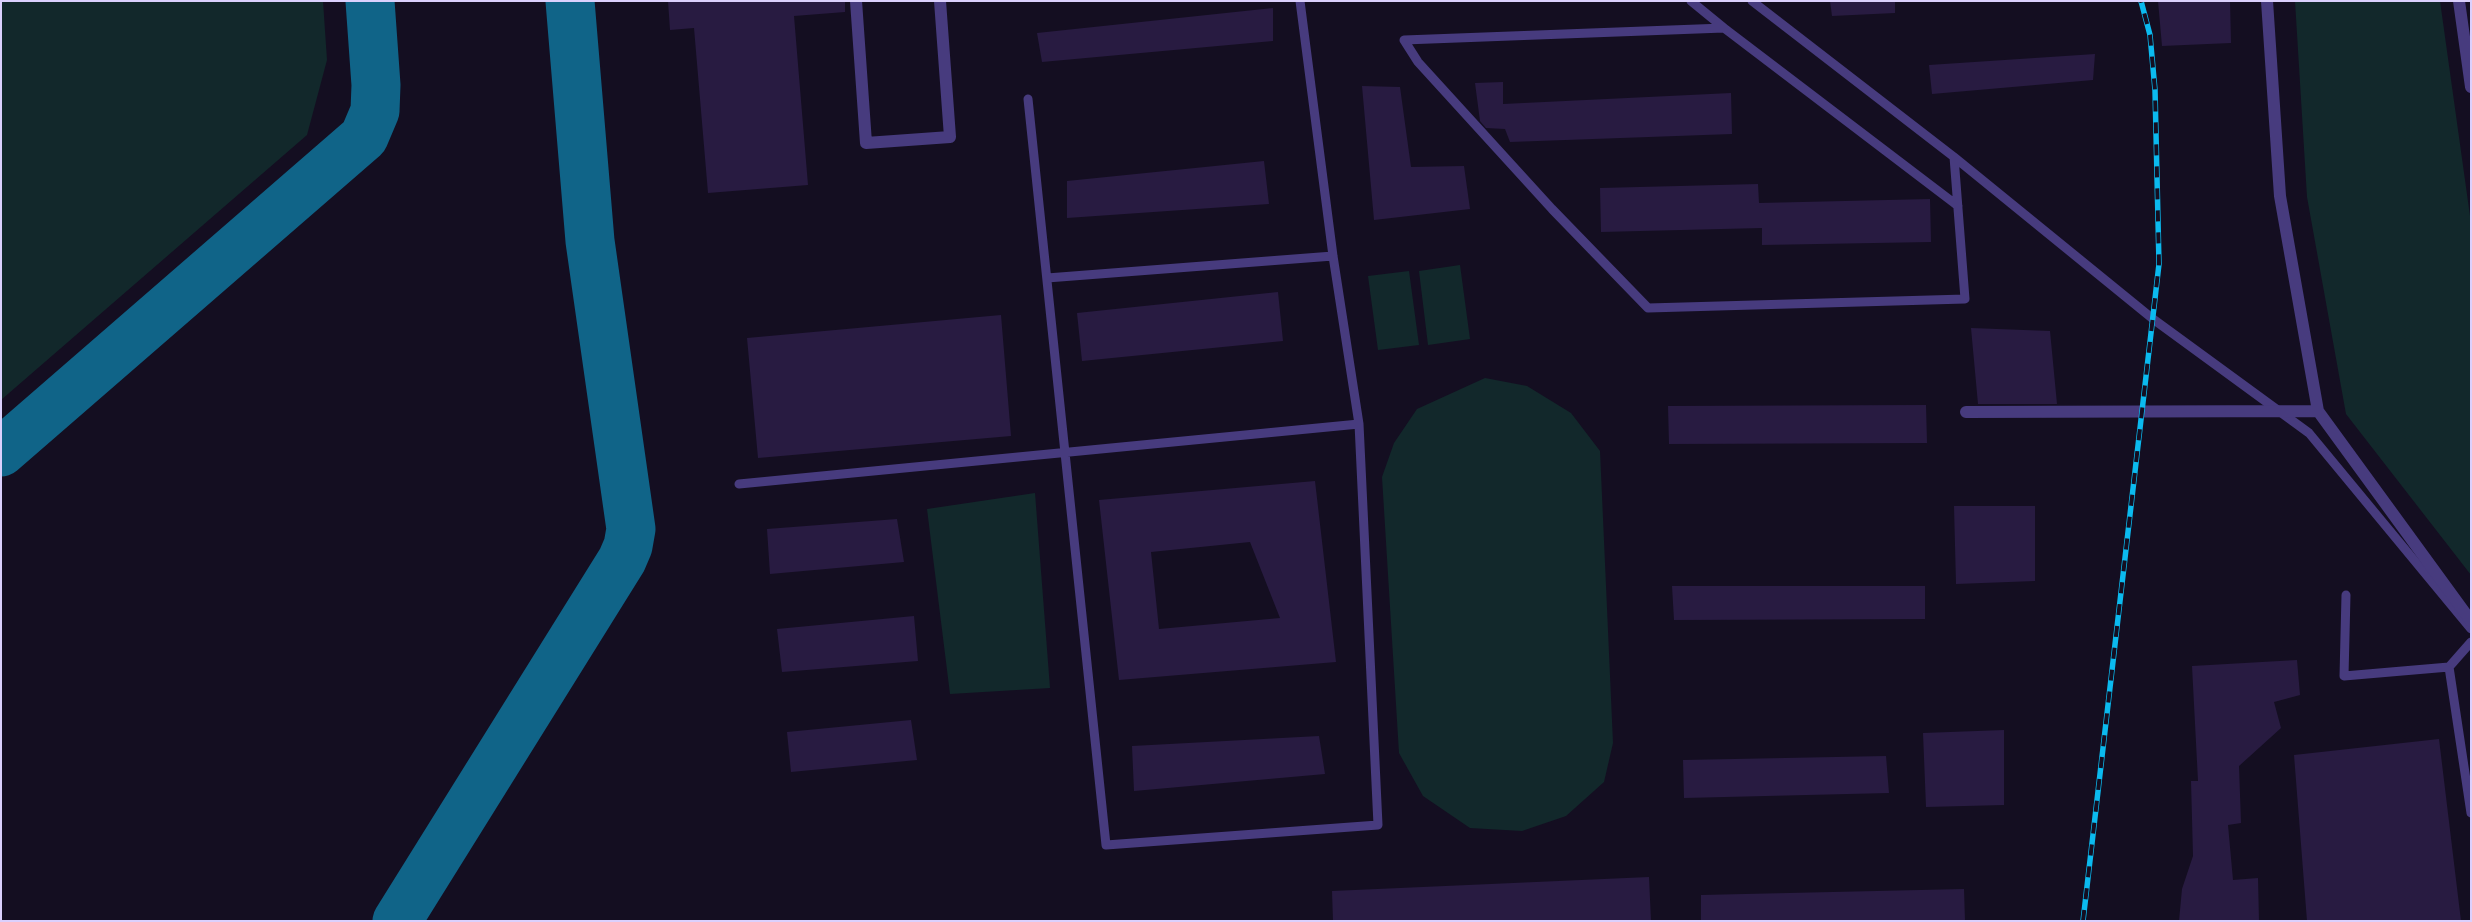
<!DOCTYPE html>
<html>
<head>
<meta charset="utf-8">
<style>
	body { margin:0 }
	#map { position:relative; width:2472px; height:922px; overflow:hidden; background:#140e21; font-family:"IBM Plex Sans",sans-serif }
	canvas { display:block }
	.frame { position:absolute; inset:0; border:2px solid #dbd0fd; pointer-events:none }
</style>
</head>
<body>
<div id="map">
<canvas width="2472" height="922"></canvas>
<div class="frame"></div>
</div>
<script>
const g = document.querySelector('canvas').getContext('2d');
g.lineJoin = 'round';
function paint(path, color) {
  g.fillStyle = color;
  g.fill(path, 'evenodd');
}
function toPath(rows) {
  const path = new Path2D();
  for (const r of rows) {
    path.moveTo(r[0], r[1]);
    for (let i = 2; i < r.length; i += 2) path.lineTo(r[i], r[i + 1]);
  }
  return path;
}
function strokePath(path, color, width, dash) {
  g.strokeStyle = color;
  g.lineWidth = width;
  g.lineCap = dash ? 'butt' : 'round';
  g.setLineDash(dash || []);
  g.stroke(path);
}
const green = toPath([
	[1,1,323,1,327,60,307,135,1,400],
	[2295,1,2440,1,2471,223,2471,575,2346,414,2307,197],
	[1460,265,1470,339,1428,345,1419,271],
	[1409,271,1419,345,1378,350,1368,276],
	[1485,378,1527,386,1571,413,1600,451,1613,743,1604,782,1566,816,1522,831,1470,828,1423,796,1399,753,1382,477,1394,443,1417,409],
	[1035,493,1050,688,950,694,927,509]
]);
const taxiway = toPath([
	[1,452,364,137,375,111,376,85,370,1],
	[397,921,622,560,628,546,631,529,590,241,570,1]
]);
const building = toPath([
	[668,1,845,1,845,12,794,16,808,185,708,193,694,28,670,30],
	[1830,1,1895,1,1895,13,1832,16],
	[2158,1,2230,1,2231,43,2162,46],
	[1273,8,1273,41,1042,62,1037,33],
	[2095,54,2093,80,1932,94,1929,65],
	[1503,82,1503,104,1731,93,1732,134,1510,142,1505,129,1486,128,1480,121,1475,83],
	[1362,86,1400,87,1411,167,1464,166,1470,209,1374,220],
	[1264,161,1269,204,1067,218,1067,181],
	[1758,184,1759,203,1930,199,1931,242,1762,245,1762,228,1601,232,1600,188],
	[1278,292,1283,341,1082,361,1077,313],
	[1001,315,1011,436,758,458,747,338],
	[1971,328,2050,331,2057,404,1978,404],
	[1926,405,1927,443,1669,444,1668,406],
	[1315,481,1336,662,1119,680,1099,500],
	[1250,542,1280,618,1159,629,1151,552],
	[1954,506,2035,506,2035,581,1956,584],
	[897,519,904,562,770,574,767,529],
	[1672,586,1925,586,1925,619,1674,620],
	[914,616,918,661,782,672,777,629],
	[2297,660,2300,695,2274,702,2281,728,2239,766,2241,823,2228,825,2233,880,2258,878,2259,921,2179,921,2182,889,2193,856,2191,781,2198,781,2192,666],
	[911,720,917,760,791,772,787,732],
	[2004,730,2004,805,1926,807,1923,733],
	[1319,736,1325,774,1134,791,1132,746],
	[2439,739,2461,921,2307,921,2294,755],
	[1886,756,1889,793,1684,798,1683,760],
	[1649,877,1651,921,1333,921,1332,891],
	[1964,889,1965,921,1701,921,1701,895]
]);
const service = toPath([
	[1691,1,1724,28,1404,40,1418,62,1552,209,1648,308,1965,299,1954,157],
	[1752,1,1954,157,2153,319,2309,433,2471,629],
	[1724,28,1958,206],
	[1028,99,1106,845,1378,825,1359,424,1333,256,1300,1],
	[1047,278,1333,256],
	[739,484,1359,424],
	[2346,595,2344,676,2449,667],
	[2471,642,2449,667,2471,813]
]);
const minor = toPath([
	[856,1,866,143,950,137,940,1],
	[2267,1,2280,196,2318,411,2471,621],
	[1966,412,2318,411]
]);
const tertiary = toPath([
	[2459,1,2471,87]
]);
const rail = toPath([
	[2083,921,2159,264,2155,90,2150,35,2141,1]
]);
paint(green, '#12282b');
strokePath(taxiway, '#106488', 49);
paint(building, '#281b41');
strokePath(service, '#473b7e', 9);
strokePath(minor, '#473b7e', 12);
strokePath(tertiary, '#473b7e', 12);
strokePath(rail, '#0bbaef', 5.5);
strokePath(rail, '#140e21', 4, [11]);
</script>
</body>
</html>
